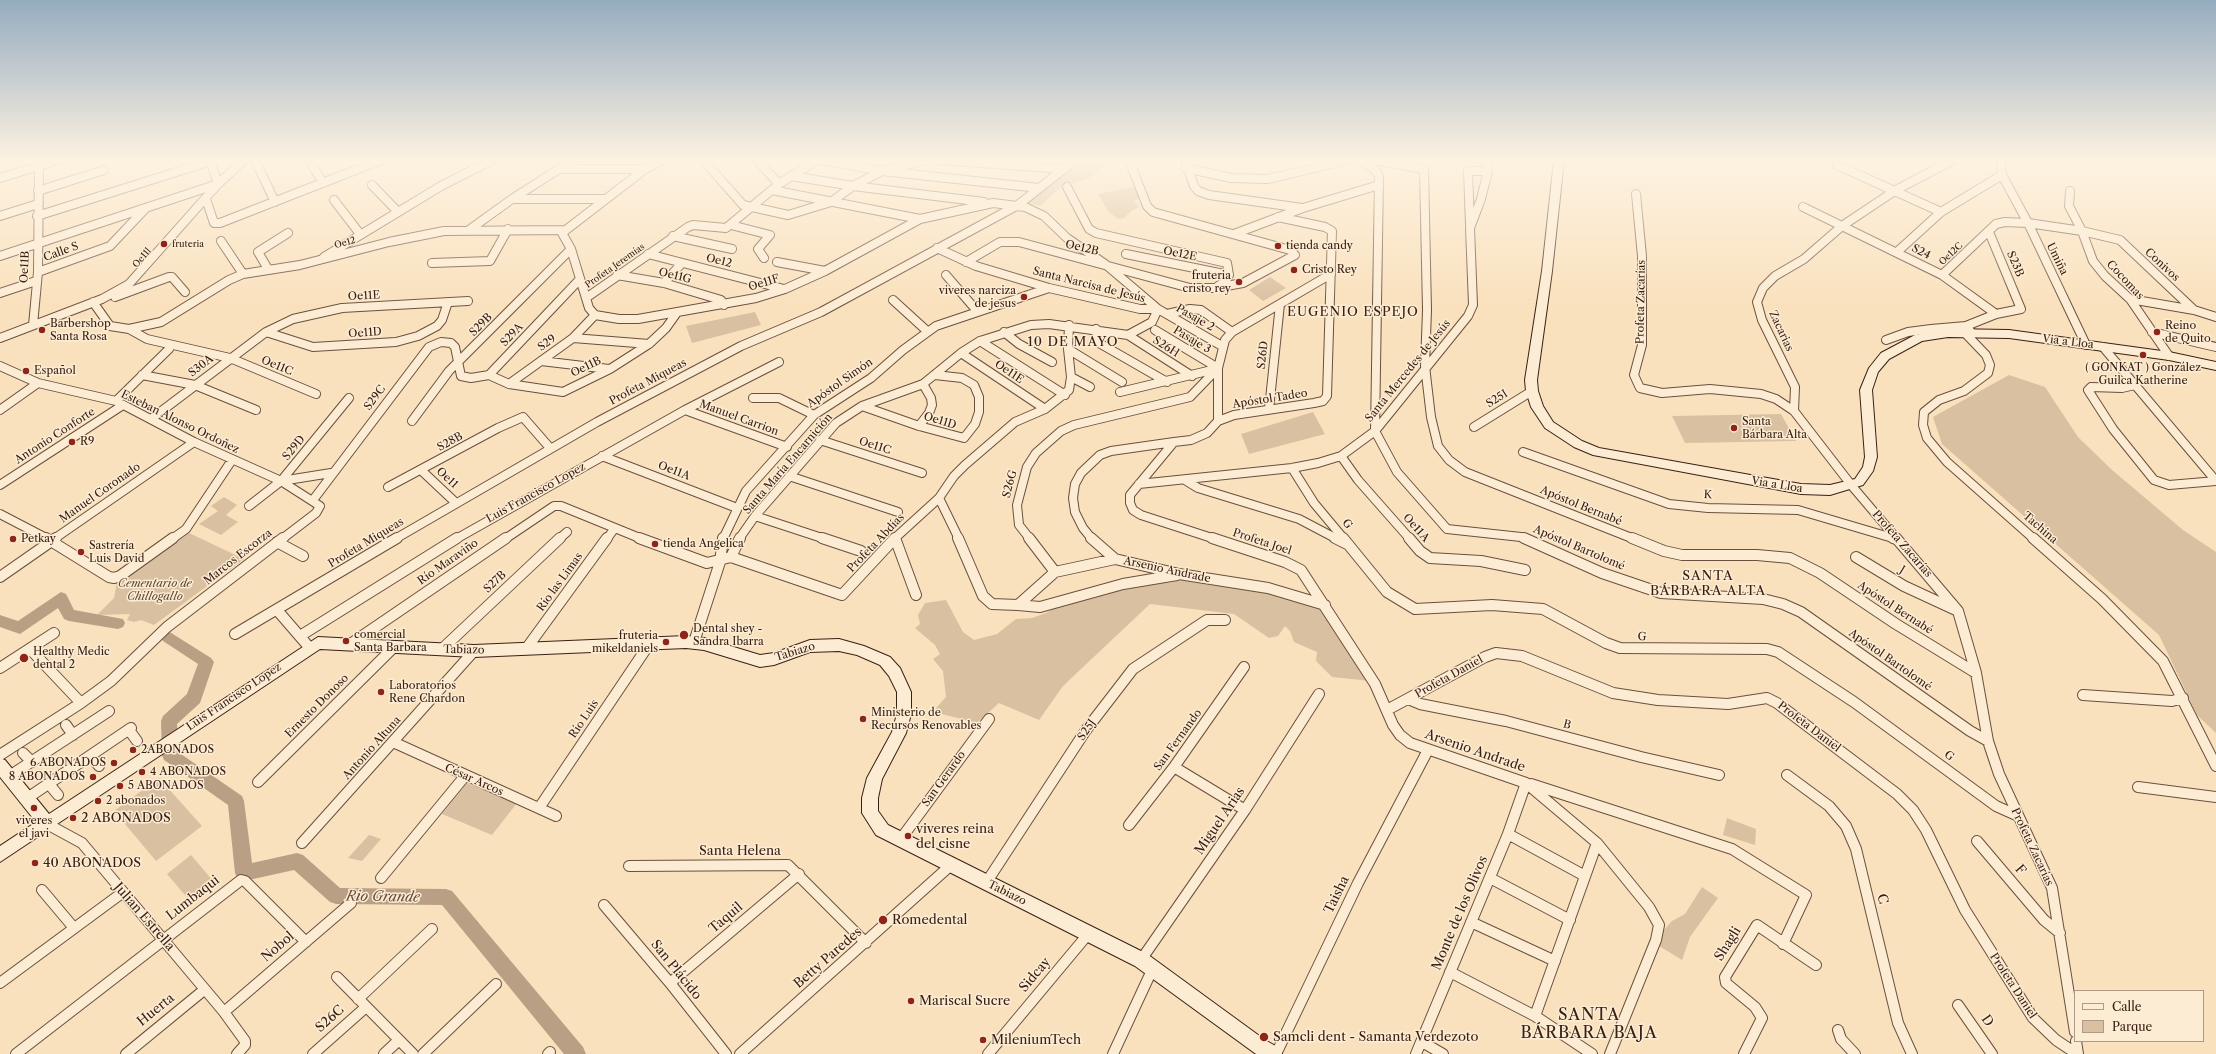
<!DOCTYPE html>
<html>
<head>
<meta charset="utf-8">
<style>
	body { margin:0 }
	#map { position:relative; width:2216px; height:1054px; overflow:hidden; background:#fae1bd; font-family:"Libre Caslon Text",serif }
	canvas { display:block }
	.legend { position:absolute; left:2074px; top:990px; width:130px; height:52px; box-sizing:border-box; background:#fcecd4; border:1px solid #ae9a87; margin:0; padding:5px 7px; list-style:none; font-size:12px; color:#3a2014 }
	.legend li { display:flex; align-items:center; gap:8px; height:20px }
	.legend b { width:20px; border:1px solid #ae9a87 }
</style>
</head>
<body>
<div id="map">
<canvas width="2216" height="1054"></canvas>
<ul class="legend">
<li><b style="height:5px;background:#fcecd4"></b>Calle</li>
<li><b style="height:11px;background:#d9c0a0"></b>Parque</li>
</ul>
</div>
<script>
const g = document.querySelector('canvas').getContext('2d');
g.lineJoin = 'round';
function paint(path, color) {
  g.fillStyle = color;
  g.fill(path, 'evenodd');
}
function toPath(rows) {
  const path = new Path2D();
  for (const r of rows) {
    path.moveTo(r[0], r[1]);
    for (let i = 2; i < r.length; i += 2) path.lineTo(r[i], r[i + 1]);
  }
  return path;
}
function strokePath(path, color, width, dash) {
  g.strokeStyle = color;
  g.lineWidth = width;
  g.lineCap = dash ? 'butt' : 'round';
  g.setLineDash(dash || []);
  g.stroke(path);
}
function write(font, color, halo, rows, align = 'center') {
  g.font = font + ' "Libre Caslon Text",serif';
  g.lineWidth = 3;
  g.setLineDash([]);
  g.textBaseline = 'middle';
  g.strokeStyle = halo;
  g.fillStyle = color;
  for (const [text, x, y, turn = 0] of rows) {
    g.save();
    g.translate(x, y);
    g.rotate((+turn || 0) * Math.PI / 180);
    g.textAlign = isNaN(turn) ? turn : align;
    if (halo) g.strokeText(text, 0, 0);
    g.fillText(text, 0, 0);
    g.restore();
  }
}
const green = toPath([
	[1084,160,1116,160,1107,163,1088,179,1061,187,1040,206,1028,203,1033,196,1078,164,1083,163],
	[1134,187,1139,198,1134,201,1139,207,1131,211,1124,218,1118,219,1108,211,1098,194],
	[1270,277,1286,288,1263,301,1249,290],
	[755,312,761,325,692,343,686,326],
	[2009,375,2045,387,2078,437,2111,469,2183,530,2216,552,2216,733,2197,715,2159,635,1942,444,1933,417],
	[1313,412,1325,434,1249,454,1241,434],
	[1781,414,1796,441,1685,443,1672,416],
	[224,497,237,505,226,515,238,522,221,535,199,524,218,511,211,506],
	[189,533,244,559,154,625,141,620,134,622,127,620,130,614,97,615,114,598,117,582],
	[1180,577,1207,584,1267,592,1324,608,1370,681,1332,677,1316,661,1317,652,1294,642,1290,631,1285,626,1278,636,1269,638,1234,614,1150,604,1063,686,1039,720,999,703,977,723,938,713,936,708,946,697,943,671,933,659,940,654,935,645,915,628,920,624,918,615,925,603,946,600,963,632,974,640,997,634,1016,619,1032,618,1046,613,1057,606,1127,586,1174,582],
	[159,778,202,826,156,861,114,811],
	[467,783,517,803,492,835,442,814],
	[1727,818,1756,829,1755,845,1723,835],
	[369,835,381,839,362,861,348,858],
	[191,855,214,882,190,901,167,874],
	[1702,887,1718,898,1690,937,1682,960,1659,946,1664,930,1672,921,1685,914]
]);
const river = toPath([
	[61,592,66,594,74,610,123,619,125,623,123,627,118,629,69,621,64,619,58,608,20,634,0,627,0,615,18,621,61,592],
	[168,631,211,658,214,662,200,703,177,724,178,752,242,796,244,801,252,863,297,853,303,855,340,888,446,889,452,891,583,1047,586,1054,564,1054,442,905,336,904,330,902,294,870,244,881,238,879,235,873,228,805,164,760,162,755,161,721,163,716,187,694,198,664,163,641,160,637,163,633,168,631]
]);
const streetFar1 = toPath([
	[255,160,275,202],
	[309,160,323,183],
	[663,160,645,169,562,233,571,249,589,308,595,315,619,319,638,319,756,298,785,289,825,271,920,219,993,203,1025,207,1044,216,1067,238,1105,264,1158,309,1222,346],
	[703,160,743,205,788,215,831,202,853,186,882,171,927,160],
	[757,160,779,184],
	[822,160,882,171,1039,188],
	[939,160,1064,169],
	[1185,160,1194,186,1198,191,1209,195,1302,208],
	[1360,160,1376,171,1379,177,1375,431,1397,472,1447,529,1521,537,1526,539],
	[1374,160,1424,169,1427,310,1425,366,1431,417,1438,446,1449,460,1465,472,1634,539],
	[2001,160,2002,175,2028,223,2086,345],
	[1837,165,1941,212],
	[1186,168,1231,178,1268,179,1348,160],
	[559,169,645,169],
	[791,176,853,186,984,202],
	[0,178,58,160],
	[372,185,398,212],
	[1067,187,1089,229,1096,233,1227,263,1229,275,1225,282,1218,286],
	[772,190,920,219],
	[38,191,104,170],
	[2070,191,2069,206,2082,231,2093,261,2105,276,2130,299,2169,356],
	[1636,194,1642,256,1642,345,1634,375,1640,388,1662,393,1710,389,1761,394,1776,399,1794,411,1852,486,1897,539],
	[206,199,214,223,220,223,381,160],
	[512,199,606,199],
	[334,200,360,234],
	[1803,207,1942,275,1996,314,2021,309,1989,232],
	[0,216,38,204],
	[37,216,211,161],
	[1470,224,1468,171,1488,171],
	[731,225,770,235,758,249,764,258],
	[469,230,512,199,573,160],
	[1234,234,1303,208,1379,185],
	[673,236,732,249],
	[221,241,243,274],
	[937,248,976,266,1049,288,1140,309,1158,309],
	[1897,252,1941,212,2002,175],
	[648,254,784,289],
	[1126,254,1229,275],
	[0,256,218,184,210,160],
	[324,257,441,186,492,160],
	[777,262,825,271],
	[966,262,1000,242,1019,242,1190,288,1215,288,1243,283,1295,255,1290,250,1153,212,1147,206,1129,160],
	[432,263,490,261,508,229],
	[268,269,258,252,288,233],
	[38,272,110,246,145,209],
	[617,275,664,283,721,300,724,305],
	[946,275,977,311],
	[1942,275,1996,224,2005,222,2028,223,2082,231,2120,240,2194,310],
	[664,283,682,263],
	[0,293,36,281],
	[115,297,169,277,172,277,185,292],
	[586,298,688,227,693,225,726,228,779,184,817,160],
	[2130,299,2194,310,2216,317],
	[893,300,927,331],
	[93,302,110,326,129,329,147,339,230,358,316,394],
	[1167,314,1190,309,1201,310,1232,332],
	[33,325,38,272,39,166],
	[1966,326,1996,314],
	[129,329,161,322,229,280,243,274,300,265,389,242,444,231,565,230],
	[1096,329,1099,343,1167,382],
	[1155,330,1218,368],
	[266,332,313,347,396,342,418,336,437,326,442,320,448,302],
	[1004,332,1019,344,1052,362],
	[1964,332,1986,355,1990,365,1988,373,1964,391,1939,400,1924,412,1923,425,1927,438,1947,462,2034,539],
	[2152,332,2216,347],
	[1128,335,1192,376],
	[0,338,102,299,129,284,218,184,244,160],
	[573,338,649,344],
	[1886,340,1908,332,1931,329,1966,326,1971,332],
	[980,341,1065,395],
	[2103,347,2216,481],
	[1068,349,1122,382],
	[961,353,1045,409],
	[541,361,609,369],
	[0,366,38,383,116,401,194,442,281,481,320,506,316,513,282,539],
	[142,375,195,385,256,410],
	[489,375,509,384,563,392,610,369,649,344,666,328,676,314],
	[1071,377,1090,387],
	[509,384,573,338,595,315],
	[2135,385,2122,388,2091,387,2088,390,2113,429,2154,480,2169,485,2216,481],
	[1120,392,1216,369],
	[753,398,779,398,814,415],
	[116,401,169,349],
	[862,406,919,426,964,438,975,424,979,412,979,397,974,385,962,378,935,375],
	[1269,409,1280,304],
	[0,410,38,383],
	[685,410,787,447],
	[1794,411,1795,387,1762,320,1757,302,1763,288,1775,276,1804,259,1842,226,1896,190,1953,160],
	[151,419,266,332,293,319,342,308,468,301],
	[412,421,449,371,571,249],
	[1218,421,1218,368,1225,340,1232,332,1331,274],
	[919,426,929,413,932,405,931,398,923,384],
	[1474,427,1532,391],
	[820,440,922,473],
	[1523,452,1669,504,1708,508,1798,510,1896,539],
	[602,456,737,508],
	[1341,456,1358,480,1410,539],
	[1292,468,1314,503,1344,539],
	[421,470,456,503],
	[789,476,898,512],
	[1185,480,1198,488,1299,519,1337,539],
	[281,481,331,473],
	[1139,484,1292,468,1318,463,1341,456,1375,431,1468,316,1473,305,1470,228,1481,199,1488,171,1487,160],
	[0,485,123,405],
	[388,487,498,428,523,417,550,448],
	[939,498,959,539],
	[313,500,429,347,441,342,451,343,455,347,461,376,471,378,489,375,580,279],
	[249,506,281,481,349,398],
	[0,514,48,539],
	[755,516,825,539],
	[54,539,194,442],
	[172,539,186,529,232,460],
	[395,539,597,422,741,346,821,312,1018,205,1075,160],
	[456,539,685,410,779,362],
	[505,539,554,506,561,506,642,539],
	[559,539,567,532],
	[607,539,614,529],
	[723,539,746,491,814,415,871,378,903,350,936,326,1049,288],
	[739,539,755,516,836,423,862,406,923,384,961,353,980,341,1031,325,1049,324,1128,335,1152,322,1158,309],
	[894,539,939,498,954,476,965,465,1015,422,1045,409,1069,390,1071,377,1068,349,1069,325],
	[1030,539,1019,525,1017,505,1027,467,1036,453,1061,431,1074,425,1190,397,1218,368],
	[1092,539,1083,528,1075,512,1073,498,1075,484,1081,473,1100,455,1111,451,1174,442],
	[1215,539,1141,515,1133,510,1130,503,1130,495,1174,442,1191,440,1207,433,1218,421,1234,415,1314,403,1323,401,1327,396,1332,231,1325,227,1278,217]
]);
const street = toPath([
	[46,538,109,577,114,578,120,576,173,538],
	[639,538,707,563,731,557,842,595,895,538],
	[822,538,861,551],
	[895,538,916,595],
	[958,538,983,596,992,604,1018,605,1055,572,1115,559],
	[1029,538,1055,572],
	[1091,538,1115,559,1179,574,1268,588,1325,605],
	[1212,538,1285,562,1301,570,1375,684,1393,725,1400,735,1410,743,1526,783,1597,843,1649,907,1659,925,1656,940,1610,1054],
	[1335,538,1347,544],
	[1343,538,1387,592,1415,609,1492,605,1543,609,1606,643,1620,648,1767,649,1778,652,1854,702,1996,806,2016,815],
	[1409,538,1420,551,1430,558,1481,561,1525,570],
	[1524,538,1602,573,1661,593,1763,599,1783,604,1801,612,1970,731,1988,741],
	[1632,538,1664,551,1682,555,1757,555,1790,558,1820,573,1896,624,1976,673],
	[1893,538,1896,539],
	[1896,538,1958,611,1976,673,1988,741,1999,774,2052,888,2075,1032],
	[2033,538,2102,599,2163,661,2216,766],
	[277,542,303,556],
	[731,557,740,538],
	[1856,557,1904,586,1958,611],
	[0,577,56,538],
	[1018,605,1040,607,1123,584,1177,575],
	[277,610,309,647],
	[235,634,397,538],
	[300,636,457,538],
	[694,642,720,562,723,538],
	[352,643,506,538],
	[30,649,81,703],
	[526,649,607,538],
	[441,650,560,538],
	[0,668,54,633],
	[2083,695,2172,701,2183,698],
	[1408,699,1420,704,1506,721,1641,757,1719,775],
	[1387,710,1485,657,1496,653,1522,656,1613,693,1658,700,1728,704,1767,698,1777,703,1897,794,1913,810,1926,830,1965,910,2033,1018,2056,1040,2077,1054],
	[66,725,73,735],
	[129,730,137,741],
	[393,742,556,816],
	[23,753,32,762],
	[0,755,81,703,111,681,167,627,283,538],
	[91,756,99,766],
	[1174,767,1245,810],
	[1787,775,1829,806,1846,826,1856,849,1898,1023,1912,1054],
	[8,777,109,711],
	[258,782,394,647],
	[49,784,58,795],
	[1531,784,1732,849,1806,895,1783,944],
	[2138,787,2216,797],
	[26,799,131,728],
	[539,808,650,643],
	[47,824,82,843,224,1012,245,1041,245,1045,237,1054],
	[1129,825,1174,767,1244,667],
	[1508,834,1585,876],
	[900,840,989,719],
	[1977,841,2044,920,2060,933],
	[302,843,474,651],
	[629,866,788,865,866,943],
	[381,878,465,776],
	[1490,878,1570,920],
	[986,883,1086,730,1133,669,1207,620,1225,620],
	[42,890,74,928],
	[604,905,670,983,726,1054],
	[1471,922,1555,961],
	[1141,960,1245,810,1319,694],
	[1450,972,1535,1016,1592,1054],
	[337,977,413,1054],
	[0,983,122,893],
	[670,983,799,874],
	[358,999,432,929],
	[1958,1005,1992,1054],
	[224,1012,351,903],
	[1535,1016,1597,843],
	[1838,1030,1841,1039,1855,1054],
	[2076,1041,2078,1054],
	[1422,1042,1443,1054],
	[16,1054,241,880,245,881,306,942],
	[126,1054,204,990],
	[313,1054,366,1007],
	[384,1054,399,1040],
	[423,1054,496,984],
	[548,1054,550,1052],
	[740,1054,951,865],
	[988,1054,1089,933],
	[1113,1054,1153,968],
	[1276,1054,1358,883,1428,750],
	[1416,1054,1508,834,1526,783],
	[1744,1054,1762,1018,1755,1007,1726,983,1725,977,1757,925,1816,965]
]);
const secondary = toPath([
	[1554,160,1564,160,1552,271,1537,380,1538,391,1543,406,1553,422,1582,441,1599,448,1801,484,1830,485,1855,479,1863,467,1865,457,1860,390,1869,368,1881,353,1915,335,1948,329,2009,330,2169,352,2216,362,2216,370,2169,360,2009,338,1948,337,1922,341,1889,359,1878,372,1872,390,1877,457,1873,471,1863,485,1830,495,1801,494,1593,455,1574,447,1545,428,1531,407,1526,391,1525,380,1542,271,1554,160],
	[686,636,704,638,760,655,774,653,810,640,839,639,864,646,890,657,900,668,911,692,911,714,906,733,882,779,878,798,878,811,888,825,1147,954,1265,1040,1279,1048,1282,1054,1256,1054,1135,966,876,835,862,813,862,798,867,778,892,732,897,714,897,692,889,676,880,665,857,655,839,651,810,652,774,665,760,667,704,650,686,648,474,657,320,649,0,862,0,846,36,822,0,777,0,758,5,760,49,814,318,637,474,645,686,636]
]);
const markers = [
	[164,244,4,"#8f2418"],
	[1278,246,4,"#8f2418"],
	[1294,270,4,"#8f2418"],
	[1239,282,4,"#8f2418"],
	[1024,297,4,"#8f2418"],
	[42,330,4,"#8f2418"],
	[2157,332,4,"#8f2418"],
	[2143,355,4,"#8f2418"],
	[26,371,4,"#8f2418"],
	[1734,428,4,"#8f2418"],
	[72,442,4,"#8f2418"],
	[13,539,4,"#8f2418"],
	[655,544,4,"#8f2418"],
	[81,552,4,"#8f2418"],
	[684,635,5,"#8f2418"],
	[346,641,4,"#8f2418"],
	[666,642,4,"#8f2418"],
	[24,658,5,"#8f2418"],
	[381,692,4,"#8f2418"],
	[863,719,4,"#8f2418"],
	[133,750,4,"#8f2418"],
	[114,763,4,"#8f2418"],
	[142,772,4,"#8f2418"],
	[93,777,4,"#8f2418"],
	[120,786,4,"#8f2418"],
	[98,801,4,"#8f2418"],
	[34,808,4,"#8f2418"],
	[73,818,4,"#8f2418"],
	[908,836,4,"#8f2418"],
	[35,863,4,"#8f2418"],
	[883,920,5,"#8f2418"],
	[911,1001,4,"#8f2418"],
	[1264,1037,5,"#8f2418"],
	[983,1040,4,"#8f2418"]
];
const farStreetnames = [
	["Oe12",345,243,-15],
	["Oe12C",1951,254,-43],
	["Oe11l",142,258,-49],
	["Profeta Jeremías",615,266,-35]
];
const farPoinames = [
	["fruteria",172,244]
];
const poiNames = [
	["tienda candy",1286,246],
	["Cristo Rey",1302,270],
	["fruteria",1231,276,"right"],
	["cristo rey",1231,289,"right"],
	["viveres narciza",1016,291,"right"],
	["de jesus",1016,304,"right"],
	["Barbershop",50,324],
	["Santa Rosa",50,337],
	["Reino",2165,326],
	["de Quito",2165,339],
	["( GONKAT ) González",2143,368,"center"],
	["Guilca Katherine",2143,381,"center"],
	["Español",34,371],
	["Santa",1742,422],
	["Bárbara Alta",1742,435],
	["R9",80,442],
	["Petkay",21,539],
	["tienda Angelica",663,544],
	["Sastrería",89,546],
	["Luis David",89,559],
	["Dental shey -",693,629],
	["Sandra Ibarra",693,642],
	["comercial",354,635],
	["Santa Barbara",354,648],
	["fruteria",658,636,"right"],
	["mikeldaniels",658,649,"right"],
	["Healthy Medic",33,652],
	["dental 2",33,665],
	["Laboratorios",389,686],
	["Rene Chardon",389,699],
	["Ministerio de",871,713],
	["Recursos Renovables",871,726],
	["2ABONADOS",141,750],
	["6 ABONADOS",106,763,"right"],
	["4 ABONADOS",150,772],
	["8 ABONADOS",85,777,"right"],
	["5 ABONADOS",128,786],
	["2 abonados",106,801],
	["viveres",34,821,"center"],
	["el javi",34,834,"center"]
];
const streetNames = [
	["Oe12B",1082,248,13],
	["Calle S",61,252,-20],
	["S24",1921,252,27],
	["Oe12E",1180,254,11],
	["Umiña",2057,259,64],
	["Oe12",719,261,14],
	["S23B",2015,264,67],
	["Conivos",2162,265,43],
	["Oe11B",25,267,-87],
	["Oe11G",675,276,14],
	["Cocomas",2125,280,47],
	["Oe11F",764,283,-17],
	["Santa Narcisa de Jesús",1089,285,14],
	["Oe11E",364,296,-3],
	["Profeta Zacarías",1641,302,-89],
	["Pasaje 2",1195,318,30],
	["S29B",481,325,-45],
	["Zacarias",1781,331,65],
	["Oe11D",365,333,-4],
	["S29A",512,335,-47],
	["Pasaje 3",1192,340,31],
	["Via a Lloa",2068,342,7],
	["S29",547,343,-36],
	["S26H",1166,347,32],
	["S26D",1263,355,-84],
	["S30A",201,366,-38],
	["Oe11C",277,366,23],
	["Oe11B",586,367,-26],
	["Santa Mercedes de Jesús",1408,371,-51],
	["Oe11E",1009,372,34],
	["Profeta Miqueas",648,382,-28],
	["Apóstol Simón",840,383,-35],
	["S29C",375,398,-53],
	["Apóstol Tadeo",1270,399,-9],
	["S25I",1497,399,-32],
	["Manuel Carrion",739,418,20],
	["Oe11D",940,421,17],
	["Esteban Alonso Ordoñez",180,422,26],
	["Antonio Conforte",55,436,-33],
	["S28B",450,442,-29],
	["Oe11C",875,446,18],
	["S29D",294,448,-51],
	["Santa María Encarnición",788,464,-49],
	["Oe11A",674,471,21],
	["Oe11",447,478,43],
	["S26G",1010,484,-75],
	["Via a Lloa",1777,485,9],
	["Manuel Coronado",100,493,-35],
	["Luis Francisco Lopez",536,493,-29],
	["K",1708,495,3],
	["Apóstol Bernabé",1581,506,22],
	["G",1347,524,50],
	["Oe11A",1416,528,48],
	["Tachina",2040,528,41],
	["Profeta Joel",1262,542,18],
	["Profeta Miqueas",366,543,-31],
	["Profeta Abdías",876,543,-46],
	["Profeta Zacarías",1902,544,49],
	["Apóstol Bartolomé",1579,548,23],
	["Marcos Escorza",238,557,-38],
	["Río Maraviño",448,562,-35],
	["Arsenio Andrade",1167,570,12],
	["J",1902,570,31],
	["S27B",495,582,-43],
	["Río las Limas",560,582,-54],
	["Apóstol Bernabé",1895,608,33],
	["G",1642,637,2],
	["Tabiazo",464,650,1],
	["Tabiazo",795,652,-17],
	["Apóstol Bartolomé",1890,660,35],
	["Profeta Daniel",1449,677,-29],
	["Luis Francisco Lopez",234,697,-34],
	["Ernesto Donoso",317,706,-45],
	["Río Luis",584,719,-56],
	["B",1567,725,15],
	["Profeta Daniel",1809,727,37],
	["S25J",1087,730,-55],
	["San Fernando",1178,740,-54],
	["Antonio Altuna",372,748,-48],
	["G",1949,756,36],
	["San Gerardo",944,779,-54],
	["César Arcos",474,780,24],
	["Profeta Zacarías",2032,847,65],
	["Tabiazo",1007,893,26],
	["Profeta Daniel",2013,986,57]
];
const parkNames = [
	["Cementario de",155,584],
	["Chillogallo",155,597]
];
const quarterNames = [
	["EUGENIO ESPEJO",1353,312],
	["10 DE MAYO",1073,342],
	["SANTA",1708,576],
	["BÁRBARA ALTA",1708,591]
];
const nearStreetnames = [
	["Arsenio Andrade",1475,751,19],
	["Miguel Arias",1220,821,-56],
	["Santa Helena",740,851],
	["F",2020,870,50],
	["Taisha",1337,895,-64],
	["Lumbaqui",193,898,-38],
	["C",1882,899,76],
	["Monte de los Olivos",1460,913,-67],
	["Julian Estrella",144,917,49],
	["Taquil",726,918,-40],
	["Shagli",1728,944,-58],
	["Nobol",278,947,-41],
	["Betty Paredes",828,958,-41],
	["San Plácido",676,970,51],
	["Sidcay",1035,975,-50],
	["Huerta",156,1010,-39],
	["S26C",330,1019,-42],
	["D",1987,1021,55]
];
const nearPoinames = [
	["2 ABONADOS",81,818],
	["viveres reina",916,829],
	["del cisne",916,844],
	["40 ABONADOS",43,863],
	["Romedental",892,920],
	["Mariscal Sucre",919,1001],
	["Samcli dent - Samanta Verdezoto",1273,1037],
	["MileniumTech",991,1040]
];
const nearWaternames = [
	["Rio Grande",383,897,1]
];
const nearQuarternames = [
	["SANTA",1589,1015],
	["BÁRBARA BAJA",1589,1033]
];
paint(green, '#d9c0a0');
paint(river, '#b99f84');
strokePath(streetFar1, '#6a503e', 10);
strokePath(street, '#6a503e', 12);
strokePath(secondary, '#3a2014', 2);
strokePath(streetFar1, '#fcecd4', 8);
strokePath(street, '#fcecd4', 10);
paint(secondary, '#fcecd4');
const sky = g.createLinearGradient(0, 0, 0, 308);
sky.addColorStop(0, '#95acc0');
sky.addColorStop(0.52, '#fdf2e1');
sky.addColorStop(1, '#fdf2e100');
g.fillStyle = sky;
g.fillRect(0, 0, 2216, 308);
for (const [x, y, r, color] of markers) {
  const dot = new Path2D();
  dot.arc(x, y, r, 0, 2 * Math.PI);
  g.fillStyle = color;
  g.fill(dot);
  strokePath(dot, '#fcecd4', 1.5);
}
write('9px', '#3a2014', '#fcecd4', farStreetnames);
write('9px', '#3a2014', '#fcecd4', farPoinames, 'left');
write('11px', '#3a2014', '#fcecd4', poiNames, 'left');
write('11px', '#3a2014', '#fcecd4', streetNames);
write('italic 11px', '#624837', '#fcecd4', parkNames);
g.letterSpacing = '1px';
write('13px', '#3a2014', '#fcecd4', quarterNames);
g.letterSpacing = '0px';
write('13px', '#3a2014', '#fcecd4', nearStreetnames);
write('13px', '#3a2014', '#fcecd4', nearPoinames, 'left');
write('italic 14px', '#664c3b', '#fcecd4', nearWaternames);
g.letterSpacing = '1px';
write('16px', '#3a2014', '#fcecd4', nearQuarternames);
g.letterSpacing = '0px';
</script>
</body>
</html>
